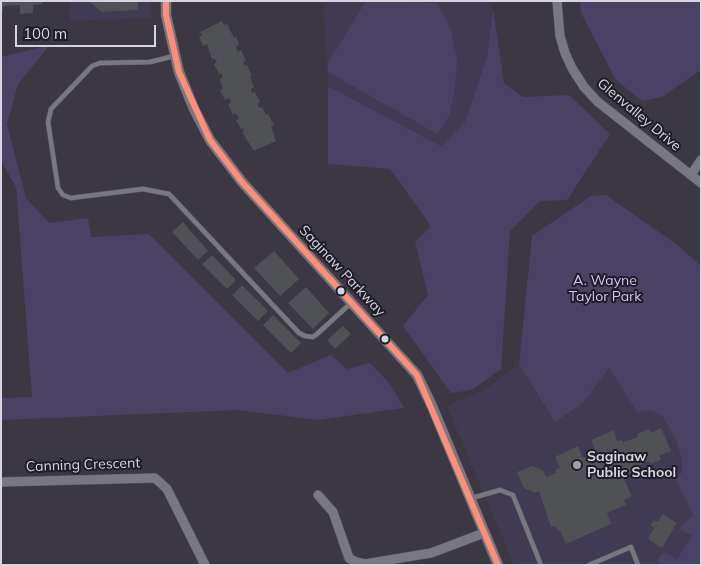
<!DOCTYPE html>
<html>
<head>
<meta charset="utf-8">
<style>
	body { margin:0 }
	#map { position:relative; width:702px; height:566px; overflow:hidden; background:#3b3843; font-family:Mulish,sans-serif }
	canvas { display:block }
	.frame { position:absolute; inset:0; border:2px solid #d8d5e2; pointer-events:none }
	.scale { position:absolute; left:15px; top:25px; width:141px; height:22px; box-sizing:border-box; border:2px solid #d8d5e2; border-top:0; padding-left:6px; font-size:15px; line-height:18px; white-space:nowrap; color:#d8d5e2; -webkit-text-stroke:4px #1f1d26; paint-order:stroke }
</style>
</head>
<body>
<div id="map">
<canvas width="702" height="566"></canvas>
<div class="frame"></div>
<div class="scale">100 m</div>
</div>
<script>
const g = document.querySelector('canvas').getContext('2d');
g.lineJoin = 'round';
function paint(path, color) {
  g.fillStyle = color;
  g.fill(path, 'evenodd');
}
function toPath(rows) {
  const path = new Path2D();
  for (const r of rows) {
    path.moveTo(r[0], r[1]);
    for (let i = 2; i < r.length; i += 2) path.lineTo(r[i], r[i + 1]);
  }
  return path;
}
function strokePath(path, color, width, dash) {
  g.strokeStyle = color;
  g.lineWidth = width;
  g.lineCap = dash ? 'butt' : 'round';
  g.setLineDash(dash || []);
  g.stroke(path);
}
function write(font, color, halo, rows, align = 'center') {
  g.font = font + ' Mulish,sans-serif';
  g.lineWidth = 4;
  g.setLineDash([]);
  g.textBaseline = 'middle';
  g.strokeStyle = halo;
  g.fillStyle = color;
  for (const [text, x, y, turn = 0] of rows) {
    g.save();
    g.translate(x, y);
    g.rotate((+turn || 0) * Math.PI / 180);
    g.textAlign = isNaN(turn) ? turn : align;
    if (halo) g.strokeText(text, 0, 0);
    g.fillText(text, 0, 0);
    g.restore();
  }
}
const built = toPath([
	[69,1,151,1,151,18,70,21],
	[323,1,493,1,487,57,465,123,441,146,328,86],
	[519,364,539,398,583,403,609,367,637,412,652,410,663,417,676,440,682,460,688,506,693,515,692,536,677,559,659,557,659,565,514,565,447,406,486,389]
]);
const green = toPath([
	[366,1,437,3,451,29,457,60,455,90,449,116,437,134,328,72,328,63],
	[580,1,701,1,701,70,662,97,642,101,616,80,581,13],
	[493,8,504,83,523,97,569,95,610,134,567,200,540,201,510,231,501,369,472,390,451,393,403,326,428,295,415,242,431,226,390,169,328,164,328,86,441,146,465,122,487,57],
	[50,45,18,84,7,124,26,198,49,223,88,218,91,237,149,234,288,373,331,355,347,369,370,363,390,384,404,408,318,420,238,410,1,420,1,398,32,397,16,187,1,161,1,57],
	[606,195,676,244,701,266,701,565,659,565,659,557,665,552,677,559,692,536,679,528,693,515,676,480,682,472,682,460,676,440,663,417,652,410,637,412,609,368,583,403,555,422,519,364,532,236,591,196]
]);
const building = toPath([
	[1,1,42,1,42,4,33,5,33,13,20,14,20,5,3,6,3,12,1,12],
	[89,1,138,1,138,10,102,12],
	[222,21,224,25,227,24,234,38,236,37,239,43,236,48,238,52,241,50,246,61,243,62,245,66,247,65,252,76,250,77,254,87,251,89,252,93,255,92,260,102,257,104,259,108,262,107,266,115,268,114,274,125,271,126,276,141,254,151,242,132,244,131,243,128,241,129,236,120,239,119,236,113,233,115,228,104,231,103,229,98,225,100,220,90,223,89,220,79,223,77,221,73,219,74,214,64,217,62,214,58,212,59,207,44,203,46,199,37,202,35,200,32],
	[183,222,208,251,198,260,172,232],
	[274,251,299,279,280,296,254,268],
	[212,255,236,280,227,289,202,264],
	[242,285,268,311,258,321,232,295],
	[306,287,329,313,313,329,288,303],
	[273,315,301,343,291,353,263,325],
	[343,326,351,334,335,349,327,340],
	[661,428,671,451,659,456,661,460,650,464,649,461,632,469,634,472,623,477,632,496,624,500,626,505,607,513,611,524,566,544,560,531,557,530,555,526,551,527,539,491,535,493,524,488,517,472,532,466,543,470,546,477,556,473,555,470,560,468,555,457,578,446,583,458,590,456,589,453,595,450,591,440,614,430,617,441,622,440,623,442,638,437,637,434,649,429,651,433],
	[663,514,677,523,662,548,648,539,654,528,650,525,654,520,658,522]
]);
const service = toPath([
	[174,56,150,62,100,63,92,66,51,109,48,122,58,188,63,195,71,198,143,189,169,194,299,333,305,336,313,337,317,334,351,303],
	[472,498,500,490,513,495,541,565],
	[589,565,631,547,638,565]
]);
const minor = toPath([
	[557,1,560,36,565,53,572,68,584,87,598,102,701,183],
	[691,175,701,160],
	[1,482,155,478,167,489,205,565],
	[318,495,333,512,349,558,356,562,365,564,431,553,484,533]
]);
const tertiary = toPath([
	[166,1,166,15,179,72,194,109,210,140,242,182,417,375,432,406,498,565]
]);
const bus1 = toPath([
	[166,1,166,15,179,72,210,140,242,182,417,375,498,565]
]);
const markers = [
	[341,291,4.5,"#d8d5e2"],
	[385,339,4.5,"#d8d5e2"],
	[577,465,5,"#a19eaa"]
];
const streetNames = [
	["Glenvalley Drive",639,115,40],
	["Saginaw Parkway",342,271,47],
	["Canning Crescent",83,465,-2]
];
const parkNames = [
	["A. Wayne",605,281],
	["Taylor Park",605,297]
];
const poiNames = [
	["Saginaw",587,457],
	["Public School",587,473]
];
paint(built, '#403a53');
paint(green, '#4b4164');
paint(building, '#4f5154');
strokePath(service, '#57545e', 5.5);
strokePath(minor, '#57545e', 10);
strokePath(tertiary, '#57545e', 11);
strokePath(service, '#79777f', 4.5);
strokePath(minor, '#79777f', 9);
strokePath(tertiary, '#79777f', 10);
strokePath(bus1, '#fe8e78', 6);
for (const [x, y, r, color] of markers) {
  const dot = new Path2D();
  dot.arc(x, y, r, 0, 2 * Math.PI);
  g.fillStyle = color;
  g.fill(dot);
  strokePath(dot, '#1f1d26', 2);
}
write('14px', '#d8d5e2', '#1f1d26', streetNames);
write('14px', '#d1c3fc', '#1f1d26', parkNames);
write('bold 14px', '#d8d5e2', '#1f1d26', poiNames, 'left');
</script>
</body>
</html>
